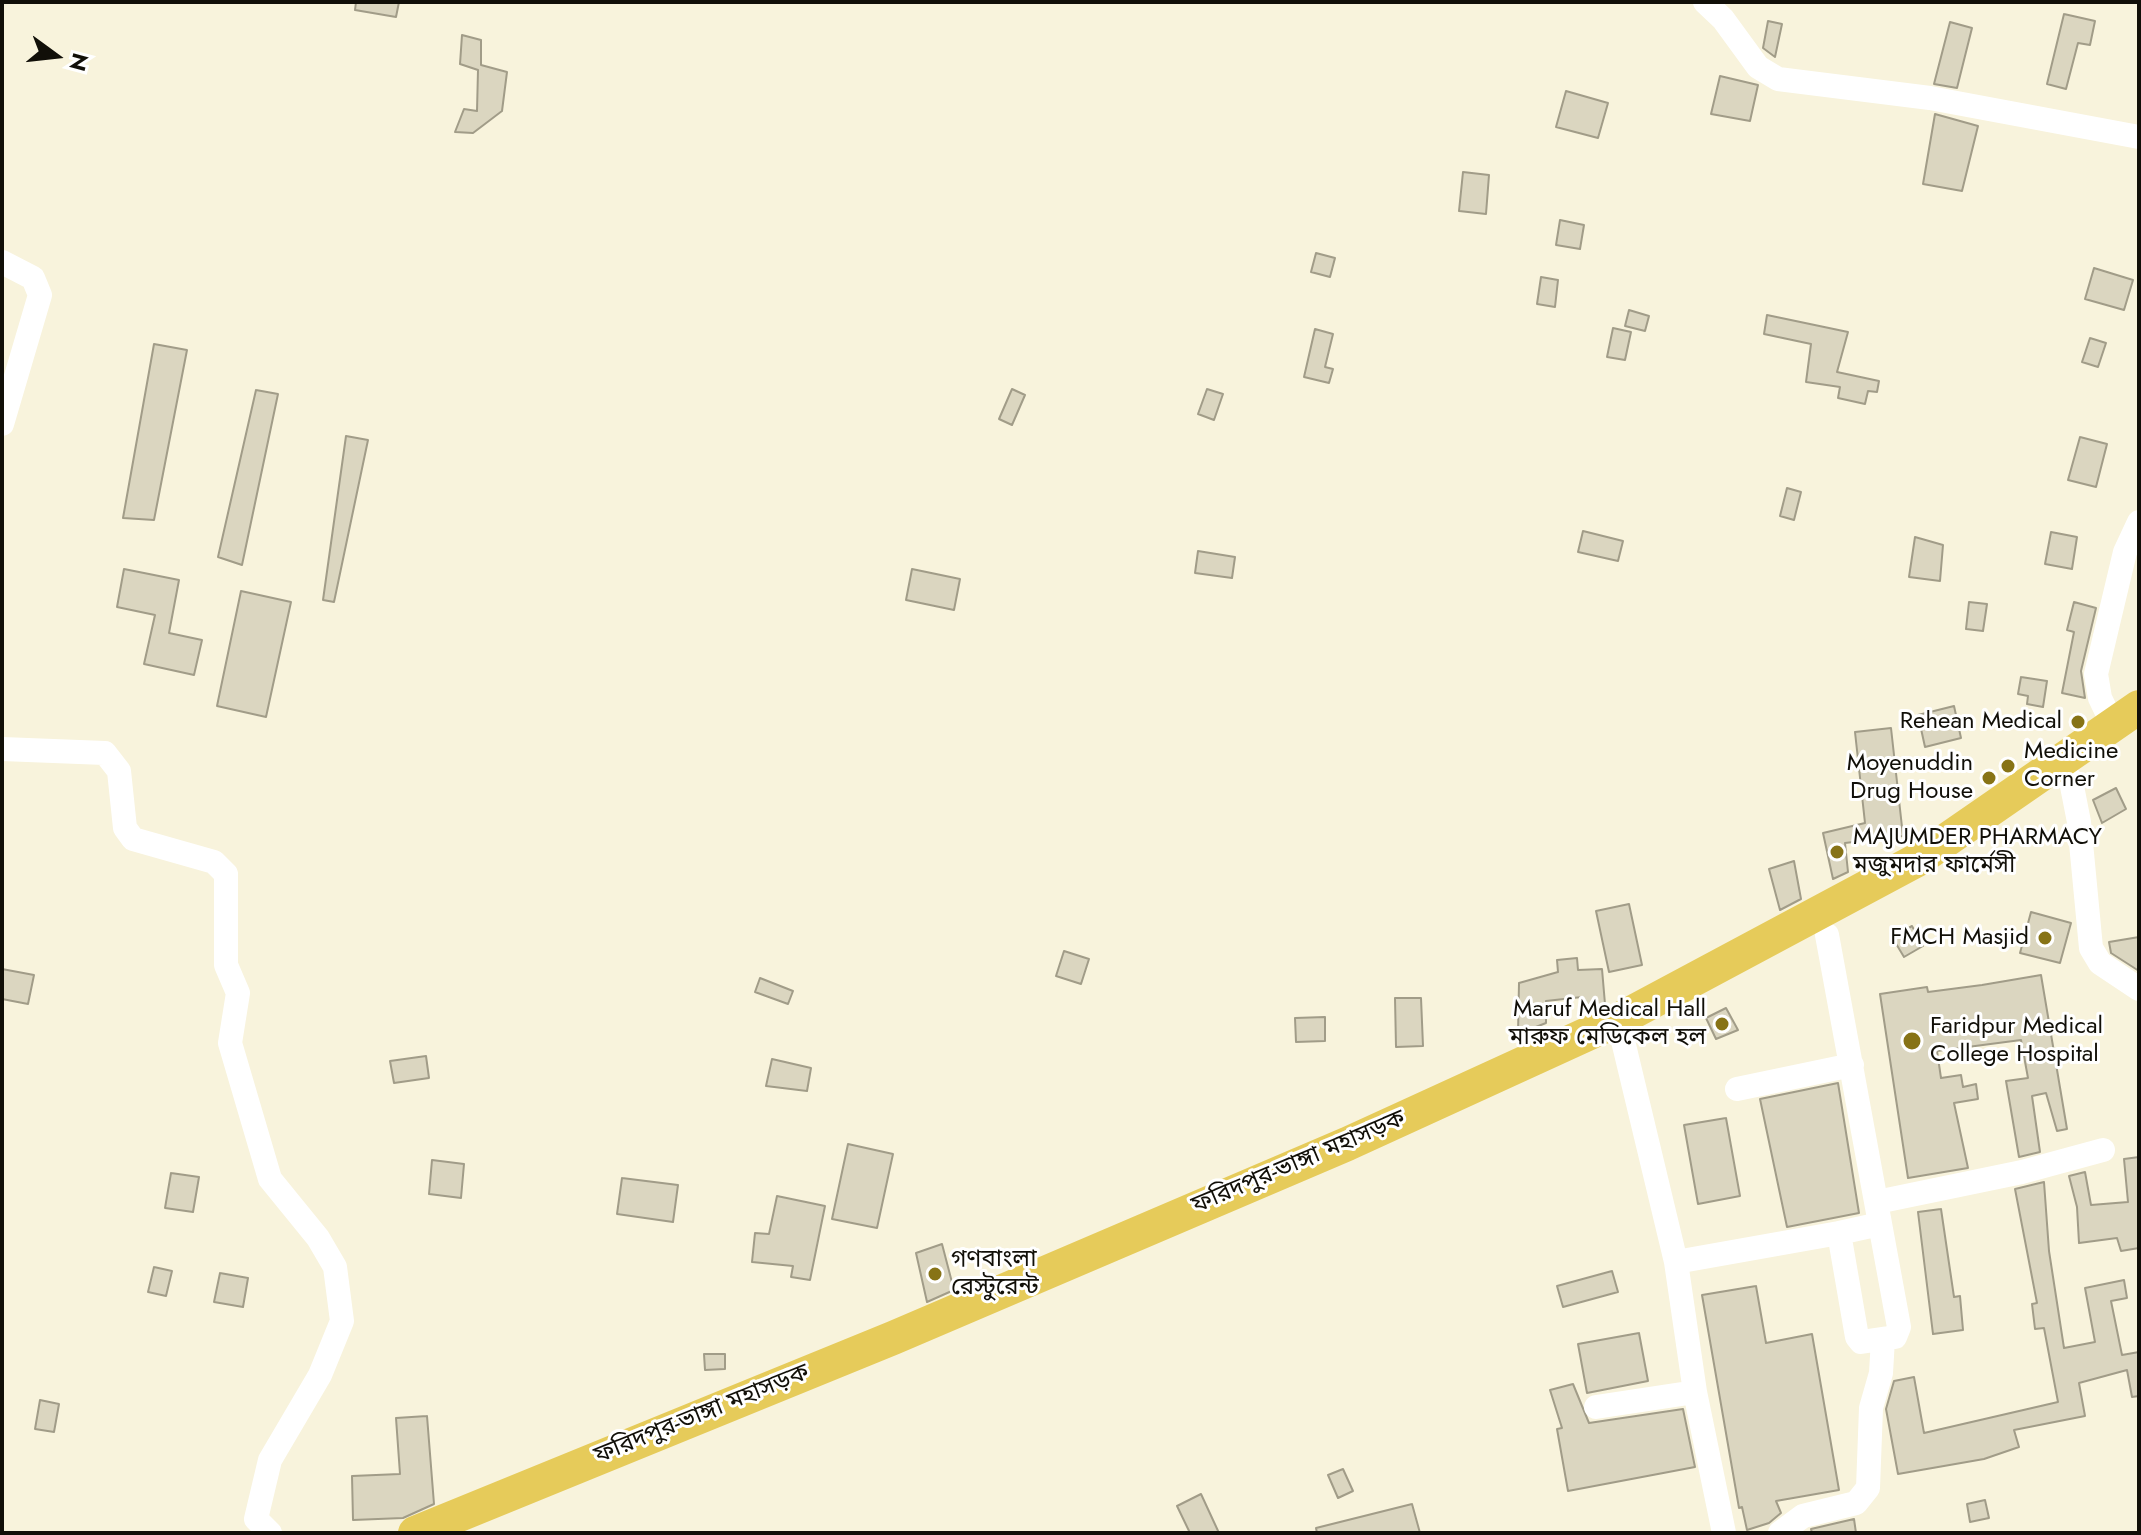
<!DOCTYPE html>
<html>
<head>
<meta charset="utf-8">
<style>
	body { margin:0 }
	#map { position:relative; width:2141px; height:1535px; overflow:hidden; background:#f8f3dc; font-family:Jost,sans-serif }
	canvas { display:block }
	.frame { position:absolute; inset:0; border:4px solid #110f08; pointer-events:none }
	.north { position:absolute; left:16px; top:16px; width:80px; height:80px; -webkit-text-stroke:6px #fff; paint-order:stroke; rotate:105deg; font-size:22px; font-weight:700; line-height:32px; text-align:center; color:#110f08 }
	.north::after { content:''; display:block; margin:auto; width:28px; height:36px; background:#110f08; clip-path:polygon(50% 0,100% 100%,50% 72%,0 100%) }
</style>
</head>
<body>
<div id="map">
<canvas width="2141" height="1535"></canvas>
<div class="frame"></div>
<div class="north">N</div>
</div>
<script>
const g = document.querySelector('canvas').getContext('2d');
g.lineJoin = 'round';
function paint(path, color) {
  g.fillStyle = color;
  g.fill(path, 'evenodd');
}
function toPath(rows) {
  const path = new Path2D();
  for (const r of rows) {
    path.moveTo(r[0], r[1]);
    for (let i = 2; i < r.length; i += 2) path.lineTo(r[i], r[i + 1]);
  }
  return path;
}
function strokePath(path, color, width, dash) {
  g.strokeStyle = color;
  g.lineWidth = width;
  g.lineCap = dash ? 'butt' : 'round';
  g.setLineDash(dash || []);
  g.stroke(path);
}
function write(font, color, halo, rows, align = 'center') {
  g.font = font + ' Jost,"Noto Sans Bengali",sans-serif';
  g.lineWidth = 6;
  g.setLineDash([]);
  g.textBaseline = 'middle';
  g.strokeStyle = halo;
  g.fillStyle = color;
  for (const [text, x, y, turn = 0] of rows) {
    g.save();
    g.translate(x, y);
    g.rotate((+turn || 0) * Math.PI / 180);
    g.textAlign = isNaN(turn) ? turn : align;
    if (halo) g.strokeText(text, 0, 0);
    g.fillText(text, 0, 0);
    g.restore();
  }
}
const building = toPath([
	[356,2,399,2,396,17,355,10,356,2],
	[2064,14,2095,21,2090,45,2078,43,2066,89,2047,84,2064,14],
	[1768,21,1782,24,1775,57,1763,48,1768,21],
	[1950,22,1972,28,1957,88,1934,84,1950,22],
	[462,35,481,40,481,65,507,72,502,111,473,133,455,132,464,109,477,111,478,70,460,64,462,35],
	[1720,76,1758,85,1750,121,1711,114,1720,76],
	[1566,91,1608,103,1598,138,1556,127,1566,91],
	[1935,114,1978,126,1962,191,1923,184,1935,114],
	[1463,172,1489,175,1486,214,1459,211,1463,172],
	[1560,220,1584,225,1580,249,1556,245,1560,220],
	[1316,253,1335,258,1330,277,1311,272,1316,253],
	[2094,268,2133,280,2124,310,2085,299,2094,268],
	[1541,277,1558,280,1555,307,1537,304,1541,277],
	[1629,310,1649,316,1645,331,1625,326,1629,310],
	[1767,315,1848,332,1837,372,1879,381,1877,392,1868,391,1865,404,1838,398,1840,387,1806,382,1811,344,1764,334,1767,315],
	[1613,328,1631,332,1625,360,1607,357,1613,328],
	[1315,329,1333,334,1325,367,1333,369,1329,383,1304,377,1315,329],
	[2090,338,2106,343,2098,367,2082,362,2090,338],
	[154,344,187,350,154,520,123,518,154,344],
	[1012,389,1025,395,1012,425,999,419,1012,389],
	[1207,389,1223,394,1214,420,1198,414,1207,389],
	[256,390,278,394,242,565,218,557,256,390],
	[346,436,368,440,334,602,323,600,346,436],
	[2080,437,2107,444,2096,487,2068,480,2080,437],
	[1787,488,1801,492,1794,520,1780,516,1787,488],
	[1583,531,1623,541,1618,561,1578,552,1583,531],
	[2051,532,2077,537,2072,569,2045,564,2051,532],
	[1915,537,1943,545,1940,581,1909,577,1915,537],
	[1198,551,1235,557,1232,578,1195,573,1198,551],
	[124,569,179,580,169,633,202,640,194,675,144,664,155,615,117,607,124,569],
	[912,569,960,579,954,610,906,600,912,569],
	[241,591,291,602,266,717,217,706,241,591],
	[1969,602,1987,604,1983,631,1966,629,1969,602],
	[2074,602,2096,608,2081,671,2085,698,2062,693,2074,632,2067,630,2074,602],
	[2021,677,2047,681,2043,707,2027,704,2028,696,2018,694,2021,677],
	[1954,706,1961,738,1925,747,1918,715,1954,706],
	[1891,728,1903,836,1845,843,1848,872,1833,879,1823,833,1865,823,1855,732,1891,728],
	[2116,788,2126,809,2102,823,2093,800,2116,788],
	[1794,861,1801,899,1780,910,1769,869,1794,861],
	[1629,904,1642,965,1609,972,1596,911,1629,904],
	[2031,912,2071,923,2060,963,2020,953,2031,912],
	[1912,926,1923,946,1904,957,1892,937,1912,926],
	[2139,937,2139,971,2111,953,2109,942,2139,937],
	[1064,951,1089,959,1081,984,1056,976,1064,951],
	[1577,958,1578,970,1602,969,1605,1004,1582,1013,1582,997,1546,1001,1546,1023,1518,1034,1519,983,1558,972,1557,960,1577,958],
	[2,969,34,975,28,1004,2,999,2,969],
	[2041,975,2067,1129,2057,1131,2046,1093,2032,1096,2040,1152,2019,1157,2006,1081,2028,1078,2021,1040,1937,1051,1941,1078,1961,1075,1963,1087,1976,1084,1978,1099,1954,1103,1968,1168,1908,1178,1880,994,1927,987,1928,992,1982,985,2041,975],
	[760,978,793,991,788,1004,755,992,760,978],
	[1395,998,1421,998,1423,1046,1396,1047,1395,998],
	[1726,1008,1738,1030,1716,1039,1706,1018,1726,1008],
	[1325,1017,1325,1041,1296,1042,1295,1018,1325,1017],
	[426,1056,429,1078,394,1083,390,1061,426,1056],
	[772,1059,811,1068,807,1091,766,1086,772,1059],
	[1838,1083,1859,1213,1787,1227,1760,1099,1838,1083],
	[1726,1118,1740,1196,1698,1204,1684,1125,1726,1118],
	[848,1144,893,1154,877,1228,832,1219,848,1144],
	[2139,1157,2139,1248,2121,1251,2117,1238,2079,1243,2077,1207,2069,1176,2085,1172,2091,1205,2128,1202,2124,1159,2139,1157],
	[432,1160,464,1164,461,1198,429,1194,432,1160],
	[171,1173,199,1177,193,1212,165,1208,171,1173],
	[622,1178,678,1185,673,1222,617,1214,622,1178],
	[2044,1182,2049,1251,2064,1348,2095,1342,2085,1288,2124,1280,2127,1298,2111,1301,2122,1355,2139,1352,2139,1396,2132,1397,2127,1370,2079,1383,2085,1416,2014,1430,2019,1447,1984,1459,1898,1474,1886,1409,1894,1381,1914,1377,1924,1433,2058,1402,2044,1328,2035,1329,2032,1304,2037,1303,2015,1189,2044,1182],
	[777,1196,825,1206,810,1280,791,1277,793,1266,752,1262,755,1233,769,1234,777,1196],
	[1941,1209,1954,1297,1960,1296,1963,1330,1933,1334,1918,1212,1941,1209],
	[942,1244,954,1290,927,1302,916,1253,942,1244],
	[154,1267,172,1271,166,1296,148,1292,154,1267],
	[1612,1271,1618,1292,1563,1307,1557,1286,1612,1271],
	[220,1273,248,1278,243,1307,214,1302,220,1273],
	[1756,1286,1766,1343,1812,1334,1839,1490,1776,1501,1781,1513,1769,1523,1747,1530,1742,1507,1739,1508,1702,1295,1756,1286],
	[1639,1333,1648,1381,1587,1393,1578,1344,1639,1333],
	[704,1354,725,1354,725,1369,705,1370,704,1354],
	[1573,1384,1589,1423,1683,1409,1695,1467,1568,1491,1557,1429,1562,1428,1550,1390,1573,1384],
	[40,1400,59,1404,54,1432,35,1429,40,1400],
	[427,1416,434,1504,403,1518,353,1520,352,1476,400,1474,396,1418,427,1416],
	[1343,1469,1353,1491,1338,1498,1328,1475,1343,1469],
	[1201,1494,1219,1533,1190,1533,1177,1506,1201,1494],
	[1985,1500,1989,1518,1970,1522,1967,1504,1985,1500],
	[1412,1504,1420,1533,1317,1533,1316,1528,1412,1504],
	[1854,1519,1856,1533,1812,1533,1811,1529,1854,1519]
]);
const minor = toPath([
	[1705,2,1723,19,1758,67,1778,79,1930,98,2139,137],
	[2,262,33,278,40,295,2,424],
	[2113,725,2100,698,2096,674,2125,552,2139,522],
	[2,749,105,753,119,771,125,828,133,839,214,862,226,874,226,965,238,993,230,1043,270,1179,318,1238,335,1267,342,1321,320,1375,270,1460,256,1519,270,1533],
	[2059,762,2071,781,2079,822,2091,948,2100,963,2139,989],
	[1827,935,1899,1327,1895,1337,1861,1342,1857,1337,1839,1233,1880,1224],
	[1618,1020,1676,1262,1695,1392,1724,1533],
	[1737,1089,1852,1065],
	[1877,1202,2022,1172,2103,1150],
	[1676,1262,1839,1233],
	[1596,1407,1695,1392],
	[1780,1533,1803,1516,1856,1503,1868,1488,1871,1408,1881,1373,1883,1339]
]);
const highway = toPath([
	[415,1533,893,1338,1347,1144,1618,1020,1919,859,2139,707]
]);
const markers = [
	[2078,722,8,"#877316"],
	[2008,766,8,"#877316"],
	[1989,778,8,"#877316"],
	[1837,852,8,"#877316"],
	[2045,938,8,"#877316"],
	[1722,1024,8,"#877316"],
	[1912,1041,10,"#877316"],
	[935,1274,8,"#877316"]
];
const poiNames = [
	["Rehean Medical",2062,722],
	["Medicine",2024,752,"left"],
	["Corner",2024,780,"left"],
	["Moyenuddin",1973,764],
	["Drug House",1973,792],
	["MAJUMDER PHARMACY",1853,838,"left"],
	["মজুমদার ফার্মেসী",1853,866,"left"],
	["FMCH Masjid",2029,938],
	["Maruf Medical Hall",1706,1010],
	["মারুফ মেডিকেল হল",1706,1038],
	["Faridpur Medical",1930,1027,"left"],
	["College Hospital",1930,1055,"left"],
	["গণবাংলা",951,1260,"left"],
	["রেস্টুরেন্ট",951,1288,"left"]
];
const streetNames = [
	["ফরিদপুর-ভাঙ্গা মহাসড়ক",1299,1163,-23],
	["ফরিদপুর-ভাঙ্গা মহাসড়ক",702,1415,-22]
];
paint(building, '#dbd6c0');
strokePath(building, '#a19c88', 2);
strokePath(minor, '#fff', 24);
strokePath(highway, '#e6cb5a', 34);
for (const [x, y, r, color] of markers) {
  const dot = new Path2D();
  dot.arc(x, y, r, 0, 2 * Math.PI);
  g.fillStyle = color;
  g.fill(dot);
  strokePath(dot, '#fff', 3);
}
write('24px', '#110f08', '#fff', poiNames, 'right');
write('24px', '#110f08', '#fff', streetNames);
</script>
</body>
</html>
